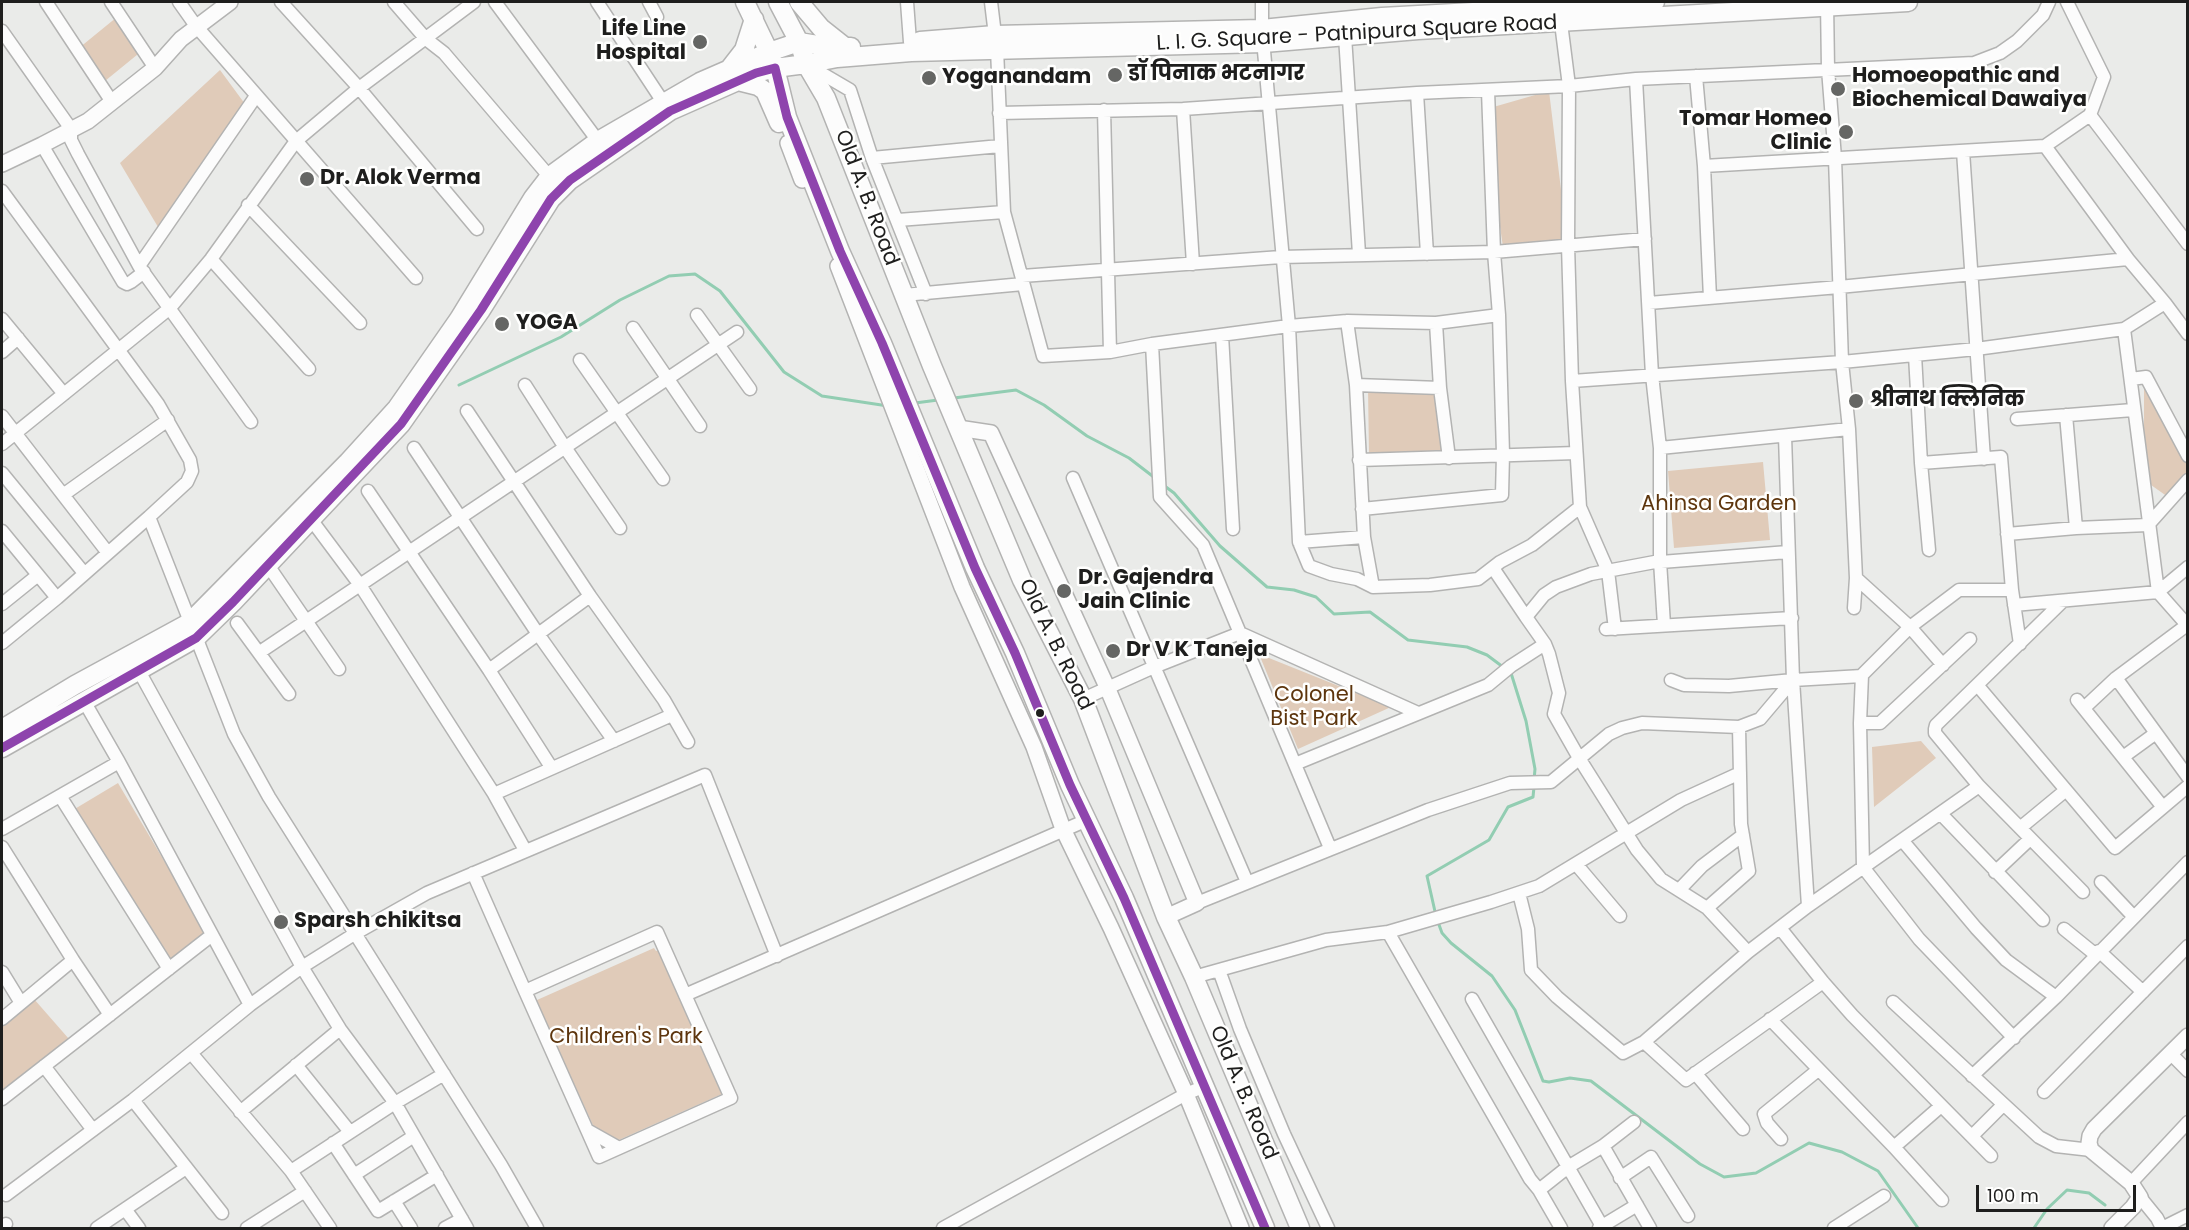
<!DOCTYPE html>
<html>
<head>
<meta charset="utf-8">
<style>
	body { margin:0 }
	#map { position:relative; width:2189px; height:1230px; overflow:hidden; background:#eaebe9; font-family:Poppins,sans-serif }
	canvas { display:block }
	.frame { position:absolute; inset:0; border:3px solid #1e1e1d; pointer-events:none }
	.scale { position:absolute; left:1976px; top:1185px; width:160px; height:27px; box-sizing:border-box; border:3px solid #1e1e1d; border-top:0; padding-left:8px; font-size:18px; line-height:21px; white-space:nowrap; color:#1e1e1d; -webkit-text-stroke:4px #fffffe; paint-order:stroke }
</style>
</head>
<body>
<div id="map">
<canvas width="2189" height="1230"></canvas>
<div class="frame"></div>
<div class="scale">100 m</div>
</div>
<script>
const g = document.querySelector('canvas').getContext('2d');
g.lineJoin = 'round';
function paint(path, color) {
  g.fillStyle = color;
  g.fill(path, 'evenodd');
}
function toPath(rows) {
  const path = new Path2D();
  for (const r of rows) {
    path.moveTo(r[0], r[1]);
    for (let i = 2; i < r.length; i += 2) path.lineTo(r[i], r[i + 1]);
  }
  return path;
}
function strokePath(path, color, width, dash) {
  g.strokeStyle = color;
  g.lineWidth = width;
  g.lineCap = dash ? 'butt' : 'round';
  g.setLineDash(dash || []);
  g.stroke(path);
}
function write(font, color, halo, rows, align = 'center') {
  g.font = font + ' Poppins,"Noto Sans Devanagari",sans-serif';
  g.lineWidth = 5;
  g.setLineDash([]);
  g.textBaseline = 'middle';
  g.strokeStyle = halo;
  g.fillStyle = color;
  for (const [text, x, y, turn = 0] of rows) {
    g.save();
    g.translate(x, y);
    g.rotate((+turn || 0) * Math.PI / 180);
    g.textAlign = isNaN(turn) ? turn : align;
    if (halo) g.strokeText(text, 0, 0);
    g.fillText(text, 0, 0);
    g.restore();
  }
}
const green = toPath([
	[117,17,143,50,105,81,79,48],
	[220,70,245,104,158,227,120,163],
	[1549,91,1567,239,1503,247,1483,110],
	[2144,381,2187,462,2187,474,2168,497,2144,480],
	[1442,387,1443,453,1369,455,1368,388],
	[1763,462,1770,540,1674,548,1668,471],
	[1259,654,1391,707,1298,749],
	[1921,741,1936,758,1874,807,1872,747],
	[118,783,208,935,167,964,73,810],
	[654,948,656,951,659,950,722,1094,603,1147,537,1003,537,1000],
	[34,999,69,1039,2,1095,2,1023]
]);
const stream = toPath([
	[459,385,561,337,620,300,669,276,695,274,720,291,784,372,822,396,888,406],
	[954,398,1016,390,1044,405,1087,436,1129,458,1155,478],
	[915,403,938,400],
	[1162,484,1174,493,1220,546,1267,587,1294,590,1316,597,1334,614,1370,612,1408,640,1467,647,1487,655,1503,667],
	[1508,671,1511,673,1526,721,1535,769,1534,780],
	[1436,916,1427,876,1489,840,1508,807,1533,797,1534,787],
	[1438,922,1442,933,1451,943,1492,976,1515,1010,1543,1081,1549,1082,1570,1078,1591,1081,1700,1164,1724,1177,1756,1173,1809,1143,1842,1152,1878,1171,1918,1228],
	[2034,1228,2047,1209,2067,1190,2089,1193,2105,1205]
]);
const minor = toPath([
	[46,2,112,102],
	[111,2,155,68],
	[179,2,196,26,416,278],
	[281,2,359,88,477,229],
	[394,2,426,39,444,53,554,182],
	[495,2,598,141],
	[597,2,667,108],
	[649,2,657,17],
	[907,2,910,42],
	[991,2,995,35],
	[1262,2,1262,29,1289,326,1299,542,1309,566,1331,574,1357,579,1373,587,1430,585,1478,579,1500,562,1532,545,1580,507],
	[1827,2,1828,69,1835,158,1842,362,1849,429,1856,578,1910,627,1943,665],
	[1560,15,1569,86,1568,245,1572,381,1580,507,1608,571,1615,629],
	[2,31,71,129,71,140,78,154,139,266,251,422],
	[1345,36,1359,254],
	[997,49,1004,212,1043,356,1110,352,1152,344,1289,326,1347,321,1436,323,1499,315],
	[809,66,850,90,872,158,926,294],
	[1696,76,1704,166,1710,298],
	[1636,79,1652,375,1660,448,1660,561,1664,625],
	[1417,93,1427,254],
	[1183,109,1193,264],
	[1104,110,1110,352],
	[999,113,1183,109,1417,93,1569,86,1636,79,1974,63,2000,53,2017,41,2043,15,2049,2],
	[2090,115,2188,244],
	[42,145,123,282,127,284,131,282,144,272],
	[2045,146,2128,259,2165,303,2188,334],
	[1963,151,1984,459],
	[872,158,1000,146],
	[1704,166,2045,146,2090,115,2104,77,2067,2],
	[2,191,158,404,190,460,192,471,187,482,149,517,57,598,2,643],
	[248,205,360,323],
	[898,220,1004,212],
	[211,259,309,369],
	[139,266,256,96],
	[1022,276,1281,257,1494,252,1645,239],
	[904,295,1023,284],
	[1649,303,1839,287,2128,259],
	[697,315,750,389],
	[2,319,64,394],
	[1347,321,1356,385,1364,537,1373,587],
	[1436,323,1440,388,1449,458],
	[633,328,700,426],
	[2124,329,2158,592,2188,626],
	[1222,335,1233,529],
	[1152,344,1160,497,1203,545,1330,848],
	[2,352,18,338],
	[1915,355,1921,463,1929,550],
	[580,360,663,479],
	[2131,379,2146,377,2188,456],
	[1572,381,1842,362,1976,349,2124,329,2165,303],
	[525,385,564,446,620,528],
	[1356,385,1440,388],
	[467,411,590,596,664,700,688,742],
	[2066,415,2076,528],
	[2,416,108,553],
	[2017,419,2133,410],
	[1785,436,1793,680,1808,906],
	[2,444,170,308,211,259,296,141,359,88,474,2],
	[414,448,538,634,614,741],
	[1660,448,1849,429],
	[1359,460,1576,453],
	[1921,463,2001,457,2012,590,2020,644],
	[2,473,84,573],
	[1073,478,1247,882],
	[368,491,489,670,551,767],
	[63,495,168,420],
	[1362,509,1502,495,1503,454,1499,315,1494,252,1488,91],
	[307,514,360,585,494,794,525,850],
	[149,517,234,734,269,797,501,1165,537,1228],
	[2,531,57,598],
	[2007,534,2076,528,2148,525,2188,480],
	[1299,542,1364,537],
	[265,561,339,669],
	[1660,561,1591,574,1556,587,1544,595,1526,617,1545,644,1549,654,1559,693,1554,714,1579,758,1637,850,1661,879,1707,908,1748,952],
	[1661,562,1788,552],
	[1493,568,1526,617],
	[2012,590,1959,590,1910,627,1862,675,1860,723,1863,867,1919,939,2014,1038],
	[2063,601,1936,725,1935,729,1935,733,1979,786,2083,892],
	[2,604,38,575],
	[2014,605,2158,592,2188,567],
	[1854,608,1856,578],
	[237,623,289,694],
	[2187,625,2116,678,2188,777],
	[1606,629,1792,618],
	[260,652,737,332],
	[489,670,590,596],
	[139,671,302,967,340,1029,395,1103,467,1228],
	[1671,680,1684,685,1729,686,1793,680,1862,676],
	[1978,686,2115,848,2188,786],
	[1083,699,1154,667,1240,633,1418,713],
	[2077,700,2162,806],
	[84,701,119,762,250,1005],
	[2084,708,2116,678],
	[1860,723,1880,723,1970,639],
	[2123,757,2156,733],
	[1295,764,1488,685,1511,666,1545,644],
	[494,794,672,715],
	[60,796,169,969],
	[1941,814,2043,920],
	[2020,828,2066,790],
	[2,829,119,762],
	[1902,840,1976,928,2006,960,2056,997],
	[2,847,73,960,110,1015],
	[1576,864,1620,916],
	[1995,872,2030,839],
	[473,873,525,991,587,1130,599,1157,731,1098,657,932,525,991],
	[2101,882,2133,916],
	[1679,890,1702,866,1743,835],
	[1519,893,1528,929,1531,970,1557,997,1623,1053,1644,1042,1686,1080,1823,982],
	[1197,903,1428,810,1510,783,1551,782,1609,734,1622,728,1642,723,1739,727,1760,719,1793,680],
	[1707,908,1749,871,1741,824,1739,727],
	[1780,928,1823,982,1852,1015,1991,1156],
	[2064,929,2096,955],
	[1388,932,1530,1179,1539,1190,1561,1228],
	[2099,951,2143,992],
	[1219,970,1240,1029,1284,1134,1328,1228],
	[2,972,21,1003],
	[1194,977,1326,940,1388,932,1491,902,1539,886,1681,800,1740,773],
	[685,995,1087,820],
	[1472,999,1603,1228],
	[1893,1002,2039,1137,2056,1146,2091,1150],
	[2,1019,73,960],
	[1770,1019,1894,1147,1942,1200],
	[1644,1042,1748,952,1808,906,1979,786],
	[191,1053,291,1171,330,1228],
	[2171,1054,2188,1071],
	[296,1065,350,1132],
	[44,1066,93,1130],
	[1695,1073,1743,1129],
	[1972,1076,2056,997,2188,862],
	[2044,1092,2188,946],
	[2,1099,212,935],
	[133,1100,222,1213],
	[240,1112,340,1029],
	[587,1130,619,1148],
	[1972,1136,2003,1105],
	[1781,1139,1767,1123,1764,1114,1818,1070],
	[333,1143,378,1211,437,1175],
	[1603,1146,1650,1228],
	[1894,1147,1941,1106],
	[291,1171,395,1103,444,1074],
	[354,1175,414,1136],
	[1620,1178,1651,1157,1688,1216],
	[2131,1183,2188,1122],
	[1539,1190,1568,1167,1603,1146,1634,1122],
	[6,1195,133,1100,250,1005,302,967,356,933,427,893,705,775,777,956],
	[2140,1197,2157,1218,2162,1228],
	[394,1201,411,1228],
	[125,1209,139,1228],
	[2,1228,6,1224],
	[97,1228,186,1168],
	[247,1228,305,1191],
	[445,1228,462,1219],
	[943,1228,1186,1094,1205,1086],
	[1599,1228,1637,1205],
	[1834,1228,1884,1196],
	[2162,1228,2188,1215]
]);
const tertiary = toPath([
	[788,143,802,180],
	[2,164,42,145,88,121,155,68,181,39,230,2],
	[838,266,962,587,1034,747,1063,829,1111,928,1186,1094,1241,1228],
	[958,428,991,433,1107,687,1197,903,1166,917],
	[2112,1228,2133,1207,2140,1197,2131,1183,2091,1150,2089,1143,2090,1136,2094,1129,2188,1036]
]);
const secondary = toPath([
	[778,2,799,42,830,47,851,47],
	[799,2,821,28,845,47],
	[920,41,995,35,1262,29,1382,17,1655,2],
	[730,68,744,50,754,19],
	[738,81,758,86,765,91,779,123],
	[2,729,75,685,189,623,348,462,397,408,459,319,533,198,550,176,598,141,700,82,769,52,799,42,806,64,775,68,769,52,745,2],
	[2,748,196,638,233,602,401,424,481,310,551,199,570,180,670,111,756,73,775,68,787,117,840,251,882,343,975,568,1015,653,1070,785,1124,898,1265,1228],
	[1300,1228,1194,977,1166,917,1083,699,1022,580,932,366,826,98,806,64,837,58,911,52,1264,43,1418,30,1908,2]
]);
const bus1 = toPath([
	[2,748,196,638,233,602,401,424,481,310,551,199,570,180,670,111,756,73,775,68,787,117,840,251,882,343,975,568,1015,653,1070,785,1124,898,1265,1228]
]);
const markers = [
	[700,42,8,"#656664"],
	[1115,75,8,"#656664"],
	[929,78,8,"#656664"],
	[1838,89,8,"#656664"],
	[1846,132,8,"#656664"],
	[307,179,8,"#656664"],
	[502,324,8,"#656664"],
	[1856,401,8,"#656664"],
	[1064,591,8,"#656664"],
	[1113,651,8,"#656664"],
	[1040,713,5,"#1e1e1d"],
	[281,922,8,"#656664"]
];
const poiNames = [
	["Life Line",686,30,"right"],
	["Hospital",686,54,"right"],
	["डॉ पिनाक भटनागर",1128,75],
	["Homoeopathic and",1852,77],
	["Biochemical Dawaiya",1852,101],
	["Yoganandam",942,78],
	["Tomar Homeo",1832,120,"right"],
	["Clinic",1832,144,"right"],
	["Dr. Alok Verma",320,179],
	["YOGA",516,324],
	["श्रीनाथ क्लिनिक",1870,401],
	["Dr. Gajendra",1078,579],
	["Jain Clinic",1078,603],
	["Dr V K Taneja",1126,651],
	["Sparsh chikitsa",294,922]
];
const streetNames = [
	["L. I. G. Square - Patnipura Square Road",1357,34,-3],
	["Old A. B. Road",866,198,69],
	["Old A. B. Road",1055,645,64],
	["Old A. B. Road",1243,1093,67]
];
const parkNames = [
	["Ahinsa Garden",1719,505],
	["Colonel",1314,696],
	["Bist Park",1314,720],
	["Children's Park",626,1038]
];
paint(green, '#e0cbb9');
strokePath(stream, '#92cdb2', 3);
strokePath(minor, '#b3b3b2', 15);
strokePath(tertiary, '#b3b3b2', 18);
strokePath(secondary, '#b3b3b2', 21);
strokePath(minor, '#fcfcfc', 12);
strokePath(tertiary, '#fcfcfc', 15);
strokePath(secondary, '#fcfcfc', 18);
strokePath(bus1, '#8e44ad', 9);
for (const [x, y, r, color] of markers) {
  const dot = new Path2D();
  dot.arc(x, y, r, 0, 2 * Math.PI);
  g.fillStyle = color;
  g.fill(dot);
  strokePath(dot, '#fffffe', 2);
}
write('bold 21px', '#1e1e1d', '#fffffe', poiNames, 'left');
write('21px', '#1e1e1d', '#fffffe', streetNames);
write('21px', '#5d350d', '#fffffe', parkNames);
</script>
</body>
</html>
